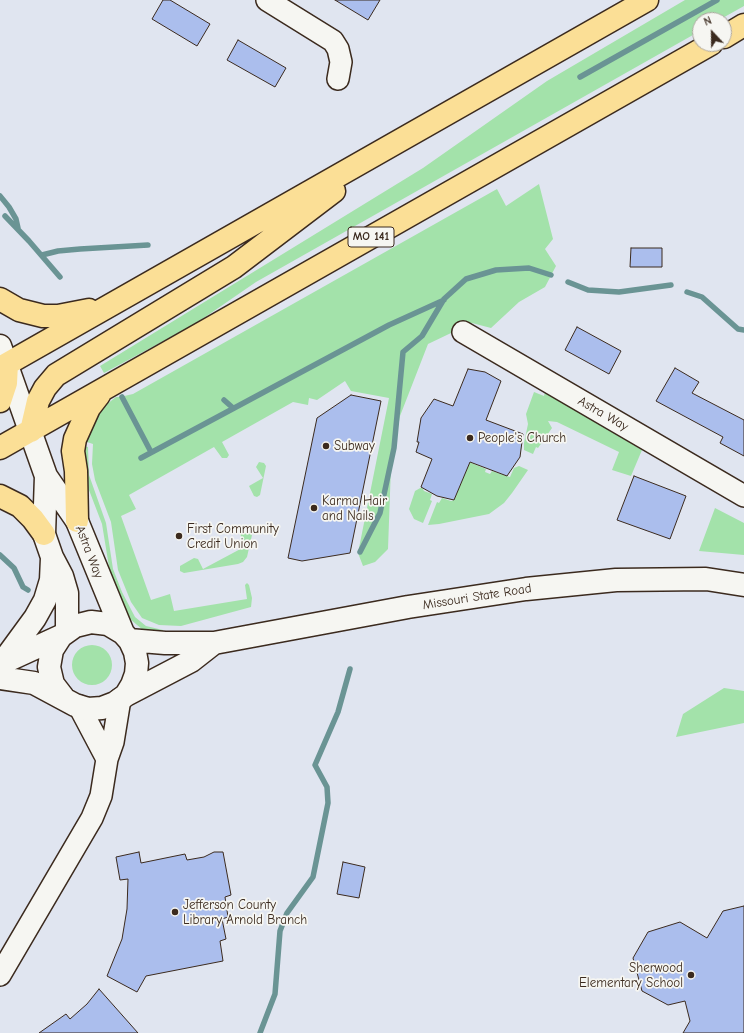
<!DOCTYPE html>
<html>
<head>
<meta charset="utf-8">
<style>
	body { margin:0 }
	#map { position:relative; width:744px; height:1033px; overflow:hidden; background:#e0e5f0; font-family:"Comic Neue",sans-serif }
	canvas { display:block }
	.north { position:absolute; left:692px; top:12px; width:40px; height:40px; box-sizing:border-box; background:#f6f6f2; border:1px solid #aba49d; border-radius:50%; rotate:338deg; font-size:11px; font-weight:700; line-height:16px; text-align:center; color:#3b2a1e }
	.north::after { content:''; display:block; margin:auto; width:14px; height:18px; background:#3b2a1e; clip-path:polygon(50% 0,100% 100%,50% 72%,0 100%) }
</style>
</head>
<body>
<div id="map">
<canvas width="744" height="1033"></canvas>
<div class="north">N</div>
</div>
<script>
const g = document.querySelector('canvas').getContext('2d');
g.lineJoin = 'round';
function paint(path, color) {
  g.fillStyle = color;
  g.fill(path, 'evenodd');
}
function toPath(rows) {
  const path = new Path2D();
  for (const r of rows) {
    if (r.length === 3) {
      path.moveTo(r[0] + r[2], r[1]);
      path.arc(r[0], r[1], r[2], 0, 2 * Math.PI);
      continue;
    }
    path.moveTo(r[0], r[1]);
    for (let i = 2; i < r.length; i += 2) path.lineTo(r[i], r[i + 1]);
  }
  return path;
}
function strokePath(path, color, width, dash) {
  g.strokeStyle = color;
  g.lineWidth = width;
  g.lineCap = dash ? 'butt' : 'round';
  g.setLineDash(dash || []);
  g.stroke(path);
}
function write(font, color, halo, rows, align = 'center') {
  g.font = font + ' "Comic Neue",sans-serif';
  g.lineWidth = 3.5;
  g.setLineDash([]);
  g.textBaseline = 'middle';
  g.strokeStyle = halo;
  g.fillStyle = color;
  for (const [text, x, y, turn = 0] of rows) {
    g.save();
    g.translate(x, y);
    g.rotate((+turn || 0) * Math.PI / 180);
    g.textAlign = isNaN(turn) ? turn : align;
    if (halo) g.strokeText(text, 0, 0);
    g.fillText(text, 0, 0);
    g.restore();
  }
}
const green = toPath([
	[685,0,744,0,744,6,719,20,700,20,700,31,256,282,195,324,104,373,100,366,423,168,547,81],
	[539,184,553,239,545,249,556,266,545,287,519,302,491,328,472,323,428,344,400,416,391,466,388,549,375,562,363,566,358,553,389,398,351,391,345,381,317,400,309,398,308,405,293,402,222,442,229,455,227,458,222,458,214,447,129,495,136,509,121,516,151,600,170,594,174,611,247,599,245,585,247,583,249,585,252,598,251,607,181,626,159,625,142,618,131,602,118,570,111,522,95,480,92,464,93,444,84,441,87,432,102,408,116,397,120,397,133,394,497,189,506,206],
	[534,392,544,396,545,392,642,450,631,476,612,470,619,452,557,422,548,421,552,428,538,448,536,447,533,454,524,450,524,443,528,424,526,414],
	[83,446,88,447,89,475,106,523,113,569,122,592,135,617,146,626,163,630,163,634,143,630,130,619,124,609,110,573,102,524,84,477],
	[259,462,264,463,266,466,260,495,257,497,254,496,249,486,263,478,256,467],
	[469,462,486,469,485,472,490,474,492,471,510,477,514,468,519,466,528,470,512,493,504,503,489,514,439,524,428,525,437,502,439,503,442,498,451,501,454,500],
	[422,487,424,491,432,494,430,500,432,501,423,523,414,519,409,509,415,491],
	[715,508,744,523,744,555,699,551],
	[242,529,248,530,252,535,247,557,243,562,238,564,184,573,180,571,180,566,194,558,198,559,203,569,246,546,240,534],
	[92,665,20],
	[724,688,744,691,744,723,676,737,683,714]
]);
const stream = toPath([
	[580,77,717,0],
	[0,196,9,207,16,219,18,228],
	[5,216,29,241,60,277],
	[42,255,58,251,80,249,148,245],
	[568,282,588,290,619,292,671,285],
	[687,292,702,297,738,329,744,330],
	[122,397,151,452],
	[224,400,233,408],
	[141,458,389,325,444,300],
	[360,552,380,513,394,448,403,352,422,336,444,299,466,279,496,270,529,268,551,275],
	[0,555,14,568,23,587,28,590],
	[260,1033,275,994,280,931,287,913,313,877,328,803,327,787,315,765,338,712,350,669]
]);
const building = toPath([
	[163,0,170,0,210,24,197,46,152,19,163,0],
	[335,0,380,0,368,20,335,0],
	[238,40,286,68,275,87,227,60,238,40],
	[631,248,662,248,662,267,630,267,631,248],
	[577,327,621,351,609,374,565,350,577,327],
	[675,368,699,382,692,393,744,420,744,456,720,443,723,437,656,401,675,368],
	[468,369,485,372,501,381,486,420,523,434,520,457,507,476,470,462,454,500,437,496,421,487,432,459,416,452,419,442,417,442,421,418,434,399,453,406,468,369],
	[351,395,381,401,350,553,302,561,288,558,317,418,351,395],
	[634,476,686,496,670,539,617,520,634,476],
	[139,852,141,863,185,854,187,860,204,857,214,852,223,852,231,895,225,897,228,917,222,919,226,939,220,941,223,961,146,976,137,992,107,976,122,939,127,909,128,879,120,880,116,857,139,852],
	[343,862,365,867,359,898,337,894,343,862],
	[744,906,744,1033,683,1033,690,1021,685,1001,668,1005,642,991,633,958,648,932,680,922,707,938,723,911,744,906],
	[99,989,138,1033,39,1033,66,1014,70,1019,87,1004,99,989]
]);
const street = toPath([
	[267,0,333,41,338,49,341,62,338,79],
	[463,332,744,496],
	[79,706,107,759],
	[0,975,92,818,101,796,107,759,113,742,120,699]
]);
const secondary = toPath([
	[0,346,46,476,77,521,123,633],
	[46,476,44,534,52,557,62,576,67,593,67,631],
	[129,640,165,643,214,643,408,607,526,589,616,580,706,579,744,585],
	[2,663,35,618,45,600,51,580,52,558],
	[0,664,61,636],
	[0,678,34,683,75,705,88,709,102,708,115,703,126,695,132,685,136,674,137,663,135,652,130,641,123,633,108,624,91,622,75,626,61,636,52,650,49,667,53,684,63,697],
	[126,695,191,661,214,643]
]);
const highway = toPath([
	[724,37,744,25],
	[0,299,19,310,43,316,58,316,89,310],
	[0,368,647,0],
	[0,401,6,383,7,364],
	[31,431,38,401,45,388,56,375,234,267,334,191],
	[0,448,711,44],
	[0,496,20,506,33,519,44,534],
	[77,521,76,471,73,451,75,439,89,408,99,395]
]);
const markers = [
	[470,438,4,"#3b2a1e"],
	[326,446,4,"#3b2a1e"],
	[314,508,4,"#3b2a1e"],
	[179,536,4,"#3b2a1e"],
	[175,912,4,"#3b2a1e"],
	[691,975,4,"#3b2a1e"]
];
const shields = [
	[371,237,46]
];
const shieldNames = [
	["MO 141",371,237]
];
const streetNames = [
	["Astra Way",603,414,30],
	["Astra Way",89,552,69],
	["Missouri State Road",477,597,-9]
];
const poiNames = [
	["People's Church",478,438],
	["Subway",334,446],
	["Karma Hair",322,501],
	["and Nails",322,516],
	["First Community",187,529],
	["Credit Union",187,544],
	["Jefferson County",183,905],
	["Library Arnold Branch",183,920],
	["Sherwood",683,968,"right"],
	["Elementary School",683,983,"right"]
];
paint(green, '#a3e2aa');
strokePath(stream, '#6a9494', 5.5);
paint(building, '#abbeed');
strokePath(building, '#3b2a1e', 1);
strokePath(street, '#3b2a1e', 24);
strokePath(secondary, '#3b2a1e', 25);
strokePath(highway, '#3b2a1e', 25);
strokePath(street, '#f6f6f2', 21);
strokePath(secondary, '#f6f6f2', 22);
strokePath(highway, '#fbdf96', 22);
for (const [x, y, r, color] of markers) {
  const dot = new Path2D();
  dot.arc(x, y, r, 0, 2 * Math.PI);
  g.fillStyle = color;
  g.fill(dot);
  strokePath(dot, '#f6f6f2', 1.5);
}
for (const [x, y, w] of shields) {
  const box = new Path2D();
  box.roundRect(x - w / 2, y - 10, w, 20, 3);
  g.fillStyle = '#f6f6f2';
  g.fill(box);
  strokePath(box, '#3b2a1e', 1);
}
write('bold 12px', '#3b2a1e', null, shieldNames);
write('13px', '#3b2a1e', '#f6f6f2', streetNames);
write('13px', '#3b2a1e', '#f6f6f2', poiNames, 'left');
</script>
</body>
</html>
